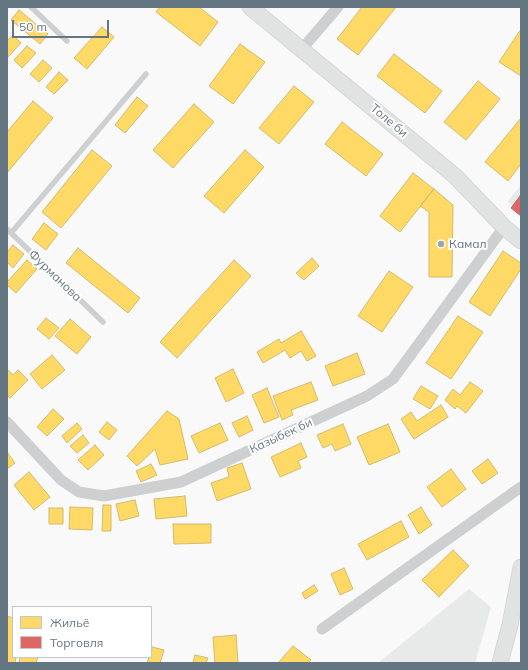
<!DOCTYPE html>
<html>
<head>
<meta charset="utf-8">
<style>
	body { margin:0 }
	#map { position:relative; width:528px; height:670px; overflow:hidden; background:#f9f9f9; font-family:Mulish,sans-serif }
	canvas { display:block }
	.frame { position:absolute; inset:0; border:8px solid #657683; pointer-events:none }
	.legend { position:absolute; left:12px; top:606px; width:140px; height:52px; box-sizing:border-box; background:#fff; border:1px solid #c1c8cd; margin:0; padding:5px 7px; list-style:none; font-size:12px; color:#657683 }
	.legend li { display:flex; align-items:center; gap:8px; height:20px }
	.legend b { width:20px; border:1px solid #c1c8cd }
	.scale { position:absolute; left:12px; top:20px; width:97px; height:18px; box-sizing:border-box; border:2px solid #657683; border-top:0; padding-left:5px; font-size:12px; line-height:14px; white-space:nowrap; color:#657683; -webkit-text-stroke:3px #fff; paint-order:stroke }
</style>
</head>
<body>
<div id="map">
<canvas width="528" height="670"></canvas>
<div class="frame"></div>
<ul class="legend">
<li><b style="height:11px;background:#ffd966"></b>Жильё</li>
<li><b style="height:11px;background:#e06666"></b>Торговля</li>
</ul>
<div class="scale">50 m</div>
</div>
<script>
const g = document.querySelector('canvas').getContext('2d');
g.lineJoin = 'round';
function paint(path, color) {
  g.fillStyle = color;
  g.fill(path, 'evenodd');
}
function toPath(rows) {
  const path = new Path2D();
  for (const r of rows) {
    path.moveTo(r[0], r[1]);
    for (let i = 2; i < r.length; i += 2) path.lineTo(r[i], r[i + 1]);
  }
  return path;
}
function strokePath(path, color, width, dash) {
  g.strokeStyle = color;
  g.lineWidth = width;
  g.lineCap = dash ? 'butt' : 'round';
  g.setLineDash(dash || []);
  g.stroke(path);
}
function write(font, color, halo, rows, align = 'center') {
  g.font = font + ' Mulish,sans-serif';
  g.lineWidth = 4;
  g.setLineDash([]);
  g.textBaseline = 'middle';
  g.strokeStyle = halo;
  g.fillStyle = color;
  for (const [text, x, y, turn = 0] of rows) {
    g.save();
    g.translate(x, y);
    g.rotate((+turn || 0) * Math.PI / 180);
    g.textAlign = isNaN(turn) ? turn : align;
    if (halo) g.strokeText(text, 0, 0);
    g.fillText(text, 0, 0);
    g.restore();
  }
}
const built = toPath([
	[521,185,521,216,516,212,508,201],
	[469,589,491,607,475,663,378,663]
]);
const homes = toPath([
	[160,7,199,7,218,22,200,46,156,12,160,7],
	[362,7,396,7,358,55,337,39,362,7],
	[19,10,48,34,40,44,11,20,19,10],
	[102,27,114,37,87,69,74,58,102,27],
	[521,29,521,76,499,62,521,29],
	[13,35,21,43,8,57,7,56,7,41,13,35],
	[240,44,265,62,233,104,209,86,240,44],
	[27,46,36,53,22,68,14,60,27,46],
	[394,54,442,91,425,113,377,76,394,54],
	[43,60,52,68,39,82,30,74,43,60],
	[59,72,68,80,54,94,46,87,59,72],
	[478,81,500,99,466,140,444,122,478,81],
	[294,86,314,102,279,144,259,128,294,86],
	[137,97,148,106,125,133,115,125,137,97],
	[33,101,53,118,7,173,7,132,33,101],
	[194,104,214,122,173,168,153,150,194,104],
	[521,118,521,164,508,181,485,162,521,118],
	[342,122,383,154,366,176,325,144,342,122],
	[92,150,112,166,61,228,42,212,92,150],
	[245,150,264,167,224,213,204,196,245,150],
	[413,173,434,189,400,232,380,216,413,173],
	[434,189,453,205,452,277,429,277,429,212,420,206,434,189],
	[44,223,58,234,46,250,32,239,44,223],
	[13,245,24,254,13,268,7,262,7,252,13,245],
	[78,248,140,298,128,313,66,263,78,248],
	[503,251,521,263,521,269,490,316,469,302,503,251],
	[312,258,319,266,304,280,296,273,312,258],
	[27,260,37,269,16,293,7,285,7,282,27,260],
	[234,260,251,276,177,358,160,342,234,260],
	[389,271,413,287,382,332,358,316,389,271],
	[458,316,483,332,451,379,426,363,458,316],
	[46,318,59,328,49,339,37,329,46,318],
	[70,319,91,337,77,354,55,336,70,319],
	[301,331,316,356,307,361,301,351,290,358,285,350,263,363,257,352,279,339,281,343,301,331],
	[357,353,365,374,333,386,325,366,357,353],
	[52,355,65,370,42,389,30,374,52,355],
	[7,369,13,375,18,370,28,380,10,398,7,395,7,369],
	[233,369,244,393,226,402,215,378,233,369],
	[311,382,318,400,291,410,293,415,282,420,273,396,311,382],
	[470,382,483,391,466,413,457,406,455,409,445,400,453,389,460,395,470,382],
	[421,386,438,396,430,409,413,399,421,386],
	[267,388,279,417,264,423,252,395,267,388],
	[441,405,448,417,414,439,401,419,411,412,417,421,441,405],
	[53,409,64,419,47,436,37,427,53,409],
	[167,411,179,419,188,459,160,465,155,449,137,466,127,456,167,411],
	[247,416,253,430,239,437,232,423,247,416],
	[107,422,117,430,109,440,99,432,107,422],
	[77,423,82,429,67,443,62,436,77,423],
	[220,423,228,440,199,453,191,436,220,423],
	[343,424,351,444,335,451,332,444,323,448,317,435,343,424],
	[388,424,400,452,369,465,357,437,388,424],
	[83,435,89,443,77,453,70,446,83,435],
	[301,443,307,457,298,461,301,468,280,477,271,457,301,443],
	[95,445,104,455,88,470,78,460,95,445],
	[7,452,15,463,7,469,7,452],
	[488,459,498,473,482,484,472,471,488,459],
	[242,463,251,489,217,501,211,483,229,477,227,468,242,463],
	[151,464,157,475,141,482,136,471,151,464],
	[451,469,466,489,442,507,427,487,451,469],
	[29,472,50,497,34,510,14,485,29,472],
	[185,496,187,516,156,519,154,499,185,496],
	[135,500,139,516,120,521,116,504,135,500],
	[103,505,111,505,111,531,102,531,103,505],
	[70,507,93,508,92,530,69,529,70,507],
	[421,507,432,525,419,534,408,515,421,507],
	[49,508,63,508,63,524,49,524,49,508],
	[401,521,409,537,367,560,358,544,401,521],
	[173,524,211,524,211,543,174,544,173,524],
	[453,550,469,566,439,597,422,580,453,550],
	[344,568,353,589,340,595,331,574,344,568],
	[314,585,318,591,305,599,302,593,314,585],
	[7,616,13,618,13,657,16,657,15,663,7,663,7,616],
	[236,635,238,663,215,663,213,637,236,635],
	[293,646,311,660,308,663,278,663,293,646],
	[152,647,164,650,160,663,147,663,149,657,151,657,151,651,152,647],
	[195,655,208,658,206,663,193,663,195,655],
	[20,657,38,657,36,663,19,663,20,657]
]);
const shops = toPath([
	[520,196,521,197,521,216,511,208,520,196]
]);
const lane = toPath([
	[31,7,67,41],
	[7,229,103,322],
	[11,233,146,74]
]);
const street = toPath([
	[302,49,338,7],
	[7,422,61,480,79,492,104,496,181,482,367,396,393,379,504,227],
	[322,629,521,487]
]);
const secondary = toPath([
	[250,7,455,176,504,227,521,241],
	[500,663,510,625,521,567]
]);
const markers = [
	[441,244,4,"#99a4ac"]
];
const streetNames = [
	["Толе би",389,121,40],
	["Фурманова",55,276,44],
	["Казыбек би",281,436,-25]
];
const poiNames = [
	["Камал",449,244]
];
paint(built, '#e8e9e9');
paint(homes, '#ffd966');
strokePath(homes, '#d1bb6f', 1);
paint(shops, '#e06666');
strokePath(shops, '#bb6b6f', 1);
strokePath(secondary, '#d5d6d7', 17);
strokePath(lane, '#cecfd0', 5.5);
strokePath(street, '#cecfd0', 11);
strokePath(secondary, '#e1e2e2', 15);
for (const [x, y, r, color] of markers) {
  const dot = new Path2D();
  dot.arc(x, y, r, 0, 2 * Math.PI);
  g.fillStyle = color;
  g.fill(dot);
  strokePath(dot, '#fff', 1.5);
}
write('12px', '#657683', '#fff', streetNames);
write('12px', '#657683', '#fff', poiNames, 'left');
</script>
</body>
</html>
